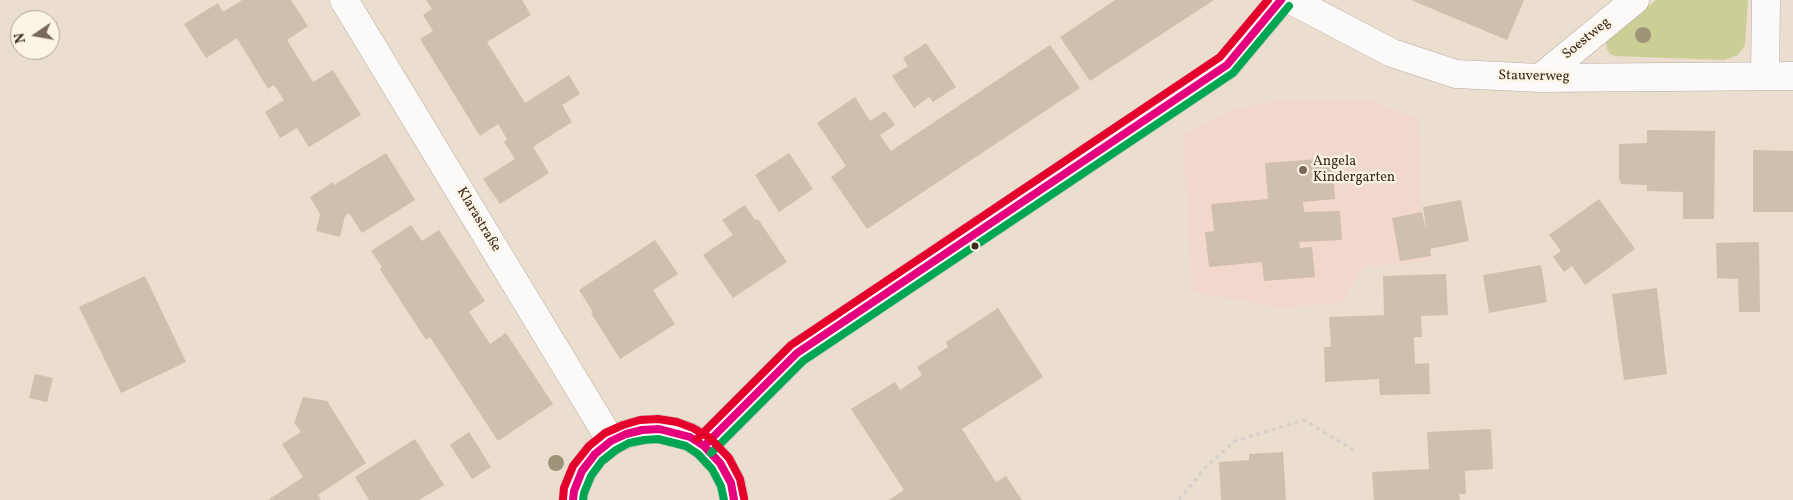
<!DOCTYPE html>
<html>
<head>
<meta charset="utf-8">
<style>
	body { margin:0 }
	#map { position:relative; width:1793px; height:500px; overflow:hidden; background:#ebdecf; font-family:Vollkorn,serif }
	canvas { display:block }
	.north { position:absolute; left:10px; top:10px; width:50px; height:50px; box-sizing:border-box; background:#fcf5e5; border:1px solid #afa495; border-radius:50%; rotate:258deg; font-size:14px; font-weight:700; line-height:20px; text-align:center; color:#3b2a1e }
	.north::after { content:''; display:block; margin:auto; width:18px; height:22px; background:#79695c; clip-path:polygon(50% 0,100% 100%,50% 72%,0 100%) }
</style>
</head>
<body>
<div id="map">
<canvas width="1793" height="500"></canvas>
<div class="north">N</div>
</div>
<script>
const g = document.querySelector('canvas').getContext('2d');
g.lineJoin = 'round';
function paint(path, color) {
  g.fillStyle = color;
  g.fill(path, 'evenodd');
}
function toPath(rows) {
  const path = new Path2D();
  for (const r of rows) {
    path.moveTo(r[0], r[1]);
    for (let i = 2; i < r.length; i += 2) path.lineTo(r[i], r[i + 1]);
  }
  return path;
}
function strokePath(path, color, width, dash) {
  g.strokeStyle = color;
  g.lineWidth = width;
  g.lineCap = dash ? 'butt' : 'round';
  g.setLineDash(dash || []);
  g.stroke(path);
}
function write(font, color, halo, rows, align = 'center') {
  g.font = font + ' Vollkorn,serif';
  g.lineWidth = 4.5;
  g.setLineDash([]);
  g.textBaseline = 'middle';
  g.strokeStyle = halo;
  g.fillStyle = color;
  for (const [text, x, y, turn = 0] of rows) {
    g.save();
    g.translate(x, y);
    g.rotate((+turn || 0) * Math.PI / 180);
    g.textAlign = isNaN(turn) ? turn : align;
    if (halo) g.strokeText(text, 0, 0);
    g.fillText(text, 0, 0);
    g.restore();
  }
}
const built = toPath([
	[1283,99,1368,99,1418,119,1422,212,1431,261,1364,267,1341,303,1281,308,1192,292,1183,134,1232,110]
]);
const green = toPath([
	[1656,0,1748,0,1745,45,1738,55,1724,60,1615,56,1610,54,1607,49,1606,43,1609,38]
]);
const building = toPath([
	[242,0,291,0,308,26,287,40,313,82,333,70,361,115,309,147,297,128,280,138,265,112,284,100,274,85,268,89,237,38,206,58,184,24,218,3,223,12],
	[426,0,522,0,531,15,487,42,525,103,569,75,580,94,562,105,572,122,533,147,549,173,500,204,483,179,515,159,504,142,507,139,498,124,480,136,420,39,433,31,423,15,432,9],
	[1115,0,1214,0,1090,81,1060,37],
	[1411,0,1524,0,1507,40],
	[926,43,956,87,933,102,929,97,914,108,892,76,908,66,903,58],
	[1050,45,1080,88,867,229,831,177,846,166,817,123,855,97,870,121,885,111,895,125,880,135,891,151],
	[1647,130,1715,131,1714,219,1683,219,1683,192,1647,191,1647,185,1621,184,1619,179,1619,144,1647,143],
	[1753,150,1793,151,1793,212,1753,212],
	[386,153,415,200,362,233,349,213,345,216,340,237,316,231,320,214,310,197,333,182,334,185],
	[789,153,813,189,779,212,755,175],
	[1332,158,1335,199,1303,202,1304,212,1340,211,1342,240,1299,242,1300,248,1312,247,1315,277,1264,281,1262,262,1209,267,1205,232,1214,231,1211,204,1268,199,1265,163],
	[1599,199,1635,249,1585,285,1572,266,1564,272,1553,257,1561,251,1549,235],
	[1461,200,1469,241,1430,249,1431,256,1400,261,1392,218,1422,212,1427,232,1423,207],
	[745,205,755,220,758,219,787,262,733,298,703,255,733,235,722,220],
	[411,225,422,241,439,230,485,301,469,312,490,344,506,333,553,404,498,441,430,337,426,340,380,269,382,267,371,251],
	[655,240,678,274,653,290,675,324,620,359,591,313,593,312,579,290],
	[1759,242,1760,312,1739,312,1738,279,1717,278,1716,243],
	[1541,265,1547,302,1489,313,1483,275],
	[1446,274,1448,315,1421,316,1422,337,1414,337,1415,364,1429,363,1430,394,1380,395,1379,379,1325,382,1324,347,1331,347,1329,317,1384,315,1383,276],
	[145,276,186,362,121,393,79,307],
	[1657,288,1667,374,1624,380,1612,294],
	[998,308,1043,377,962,429,996,482,1006,476,1022,500,889,500,904,490,851,409,895,382,900,390,922,375,917,367,948,347,946,342],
	[35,374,53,378,47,402,29,398],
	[303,397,327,401,366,463,318,495,321,500,268,500,303,477,282,444,301,432,294,423],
	[1491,429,1493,469,1465,471,1466,494,1459,494,1460,500,1374,500,1372,472,1429,469,1427,432],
	[469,432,491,467,472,479,450,445],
	[415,439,444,485,419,500,369,500,355,477],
	[1283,452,1286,500,1221,500,1219,462,1249,460,1249,454]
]);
const path = toPath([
	[1179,500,1204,469,1235,441,1304,420,1357,452]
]);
const street = toPath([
	[344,0,611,441],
	[1291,0,1392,53,1456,74,1540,78,1793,76],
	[1765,75,1766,0],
	[1540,78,1635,0]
]);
const secondary = toPath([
	[704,446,797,353,1227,65,1281,0],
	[573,500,574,491,582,471,595,454,611,441,626,434,642,430,659,429,675,432,690,437,704,446,720,463,731,483,734,500]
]);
const bus1 = toPath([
	[704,446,797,353,1227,65,1281,0],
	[573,500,574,491,582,471,595,454,611,441,626,434,642,430,659,429,690,437,704,446,720,463,731,483,734,500]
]);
const bus2 = toPath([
	[711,453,803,361,1233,73,1289,6],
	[583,500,584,493,591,476,602,461,616,450,629,443,644,440,658,439,686,446,698,454,712,469,721,486,724,500]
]);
const bus3 = toPath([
	[697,439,791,345,1220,57,1268,0],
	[563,499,564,488,573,466,589,446,605,433,623,425,640,420,658,419,677,422,693,428,710,438,729,458,740,479,744,498]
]);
const trees = [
	[1643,35],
	[556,463]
];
const markers = [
	[1303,170,5,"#79695c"],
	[975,246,4.5,"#3b2a1e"]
];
const streetNames = [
	["Soestweg",1587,39,-39],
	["Stauverweg",1534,77,1],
	["Klarastraße",478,220,59]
];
const poiNames = [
	["Angela",1313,162],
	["Kindergarten",1313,178]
];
paint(built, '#f2d7cc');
paint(green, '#cbcf95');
paint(building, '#d0beae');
strokePath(street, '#b6aca2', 29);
strokePath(secondary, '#b6aca2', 29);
strokePath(path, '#d5d0cc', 3, [4, 4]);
strokePath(street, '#fcfaf8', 28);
strokePath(secondary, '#fcfaf8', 28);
strokePath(bus1, '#e5007d', 8);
strokePath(bus2, '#00a651', 8);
strokePath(bus3, '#e4002b', 8);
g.fillStyle = '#9d947a';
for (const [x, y] of trees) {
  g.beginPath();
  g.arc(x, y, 8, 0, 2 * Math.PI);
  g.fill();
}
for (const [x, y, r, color] of markers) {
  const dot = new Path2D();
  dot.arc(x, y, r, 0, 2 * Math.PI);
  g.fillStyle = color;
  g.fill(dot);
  strokePath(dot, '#fcf5e5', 2);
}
write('14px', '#3b2a1e', '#fcf5e5', streetNames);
write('14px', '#3b2a1e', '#fcf5e5', poiNames, 'left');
</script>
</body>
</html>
